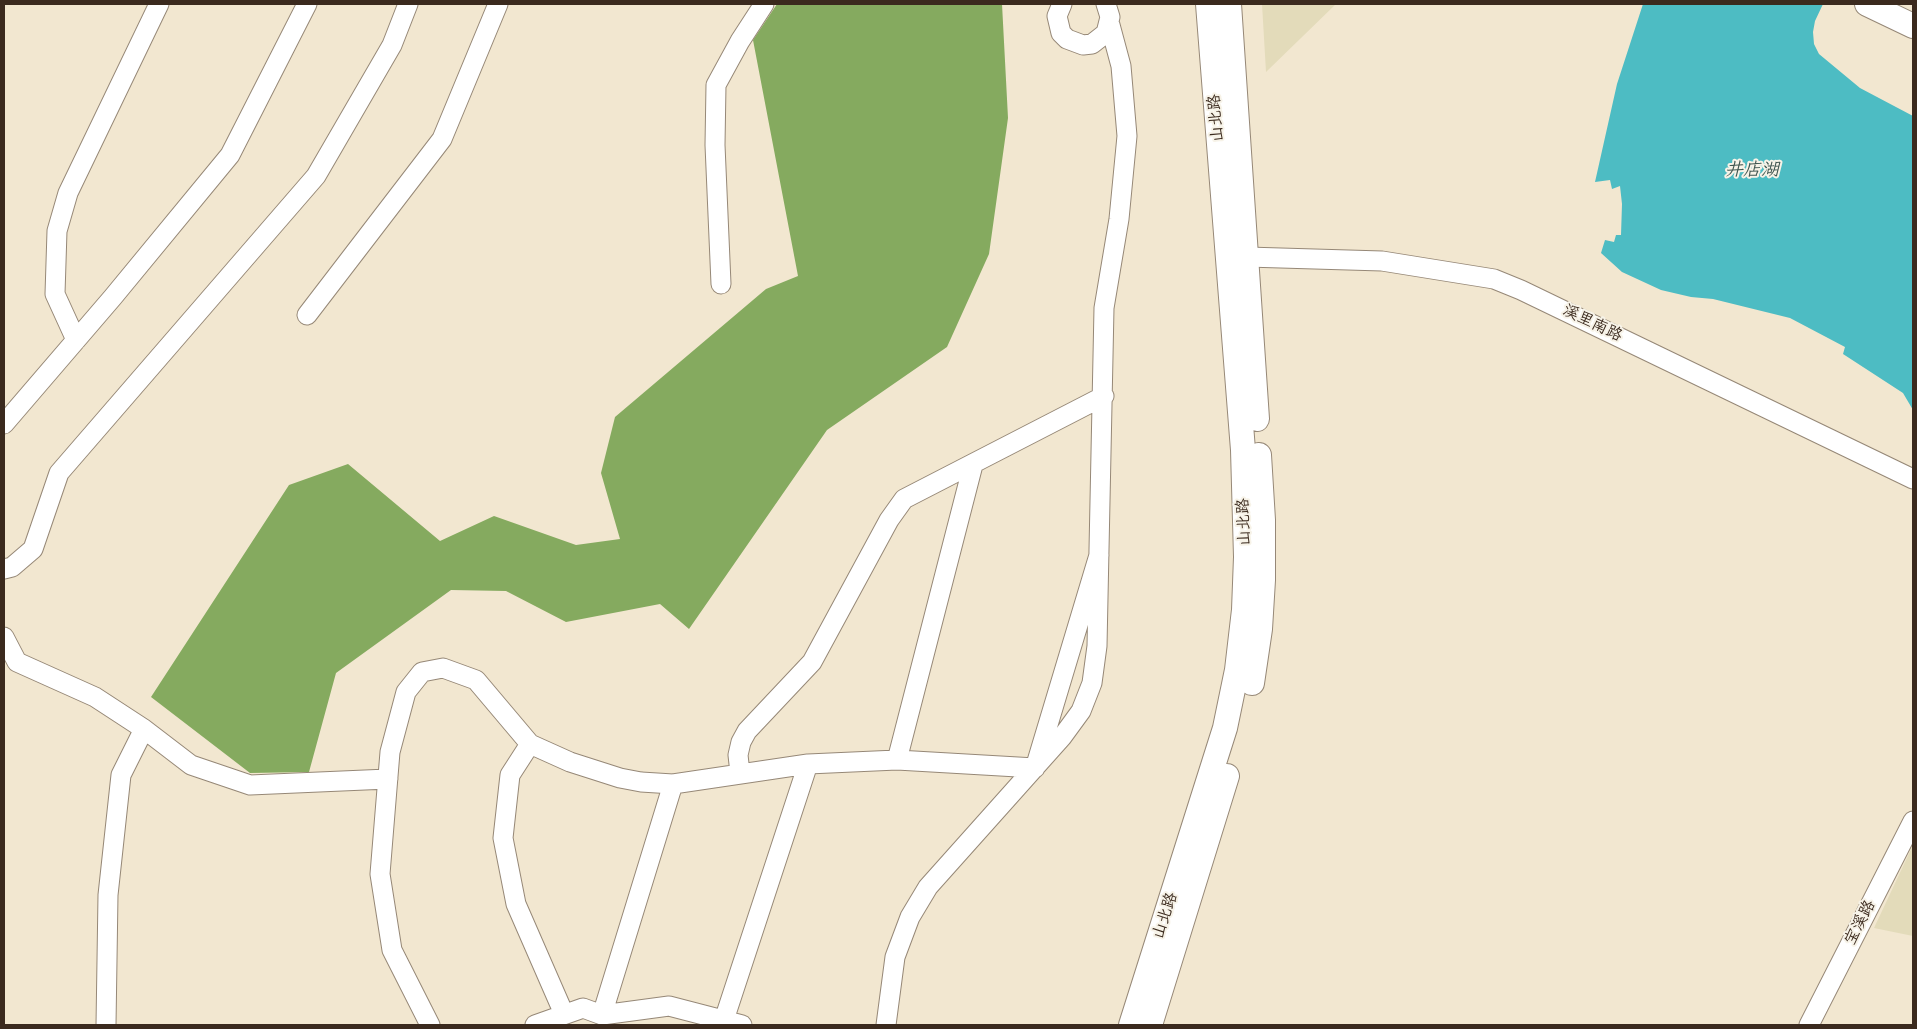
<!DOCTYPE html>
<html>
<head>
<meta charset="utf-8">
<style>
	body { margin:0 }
	#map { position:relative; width:1917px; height:1029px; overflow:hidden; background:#f2e7d0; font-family:Mynerve,sans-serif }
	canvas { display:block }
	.frame { position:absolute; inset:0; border:5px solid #3b2a1e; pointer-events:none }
</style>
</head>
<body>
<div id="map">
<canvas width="1917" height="1029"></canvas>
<div class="frame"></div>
</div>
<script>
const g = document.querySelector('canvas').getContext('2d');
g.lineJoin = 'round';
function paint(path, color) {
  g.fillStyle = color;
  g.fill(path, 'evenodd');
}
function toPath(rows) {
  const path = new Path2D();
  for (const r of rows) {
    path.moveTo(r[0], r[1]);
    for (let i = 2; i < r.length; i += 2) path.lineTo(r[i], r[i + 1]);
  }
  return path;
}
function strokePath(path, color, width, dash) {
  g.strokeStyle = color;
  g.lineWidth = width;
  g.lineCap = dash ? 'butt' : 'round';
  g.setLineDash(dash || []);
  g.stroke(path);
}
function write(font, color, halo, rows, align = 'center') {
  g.font = font + ' Mynerve,"LXGW WenKai TC",sans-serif';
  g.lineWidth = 4;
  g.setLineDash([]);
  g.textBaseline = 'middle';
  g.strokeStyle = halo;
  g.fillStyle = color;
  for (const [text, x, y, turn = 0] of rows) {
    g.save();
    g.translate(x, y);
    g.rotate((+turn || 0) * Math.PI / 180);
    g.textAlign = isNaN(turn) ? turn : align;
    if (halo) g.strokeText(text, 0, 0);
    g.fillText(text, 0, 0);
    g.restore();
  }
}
const built = toPath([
	[1262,4,1336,4,1266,72],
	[1913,845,1913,936,1874,928]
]);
const forest = toPath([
	[777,4,1002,4,1008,118,989,254,947,347,827,430,689,629,660,604,566,622,506,591,451,590,336,673,309,772,250,773,151,697,289,485,348,464,440,541,494,516,576,545,620,539,601,473,615,417,766,289,798,276,753,40]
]);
const water = toPath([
	[1643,4,1823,4,1815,21,1813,32,1814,44,1819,54,1860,88,1913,116,1913,410,1903,393,1843,354,1845,347,1790,318,1713,299,1691,297,1661,290,1622,272,1601,253,1605,240,1614,242,1616,235,1621,235,1622,204,1620,186,1612,189,1610,180,1595,182,1617,84]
]);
const minor = toPath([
	[1062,4,1057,16,1061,33,1067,39,1083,45,1092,44,1106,33,1110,17,1106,4],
	[1247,257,1382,261,1494,279,1521,290,1913,479],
	[721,284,715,145,716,85,740,41,764,4],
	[307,315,442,139,498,4],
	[76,340,55,294,57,231,68,193,159,4],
	[4,424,113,297,230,155,307,4],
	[4,569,12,567,33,549,59,473,316,176,392,45,408,4],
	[4,637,17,662,95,697,144,729,191,765,250,785,388,779],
	[530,744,510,775,503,838,516,904,564,1014],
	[897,760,973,465],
	[740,773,738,755,741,742,747,731,812,662,889,520,904,499,1104,396],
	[602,1015,673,784],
	[724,1020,808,764],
	[106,1025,108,895,121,775,144,729],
	[430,1025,392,950,380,874,390,752,406,692,422,672,443,668,476,680,530,744,570,762,620,778,641,782,673,784,808,764,897,760,1035,768,1099,555],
	[535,1025,583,1008,602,1015,669,1006,742,1025],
	[886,1025,895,957,910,917,928,887,1062,737,1081,711,1092,683,1097,646,1104,308,1119,219,1127,136,1121,66,1110,25],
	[1809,1025,1913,821]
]);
const major = toPath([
	[1229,4,1257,419],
	[1867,4,1913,26],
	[1252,683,1260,629,1263,580,1263,520,1259,455],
	[1131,1025,1225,728,1237,670,1244,610,1246,557,1243,450,1208,4],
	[1150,1025,1227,776]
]);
const streetNames = [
	["山北路",1217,118,-95],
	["溪里南路",1592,324,26],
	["山北路",1245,522,-92],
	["山北路",1166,916,-72],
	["宝溪路",1861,923,-63]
];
const waterNames = [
	["井店湖",1752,171]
];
paint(built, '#e3dbba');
paint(forest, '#85aa5f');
paint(water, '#4dbcc3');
strokePath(minor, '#968877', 21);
strokePath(major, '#968877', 26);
strokePath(minor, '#fff', 19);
strokePath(major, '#fff', 24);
write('16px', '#3b2a1e', '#f7f3e8', streetNames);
write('italic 18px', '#405650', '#f7f3e8', waterNames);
</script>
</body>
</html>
